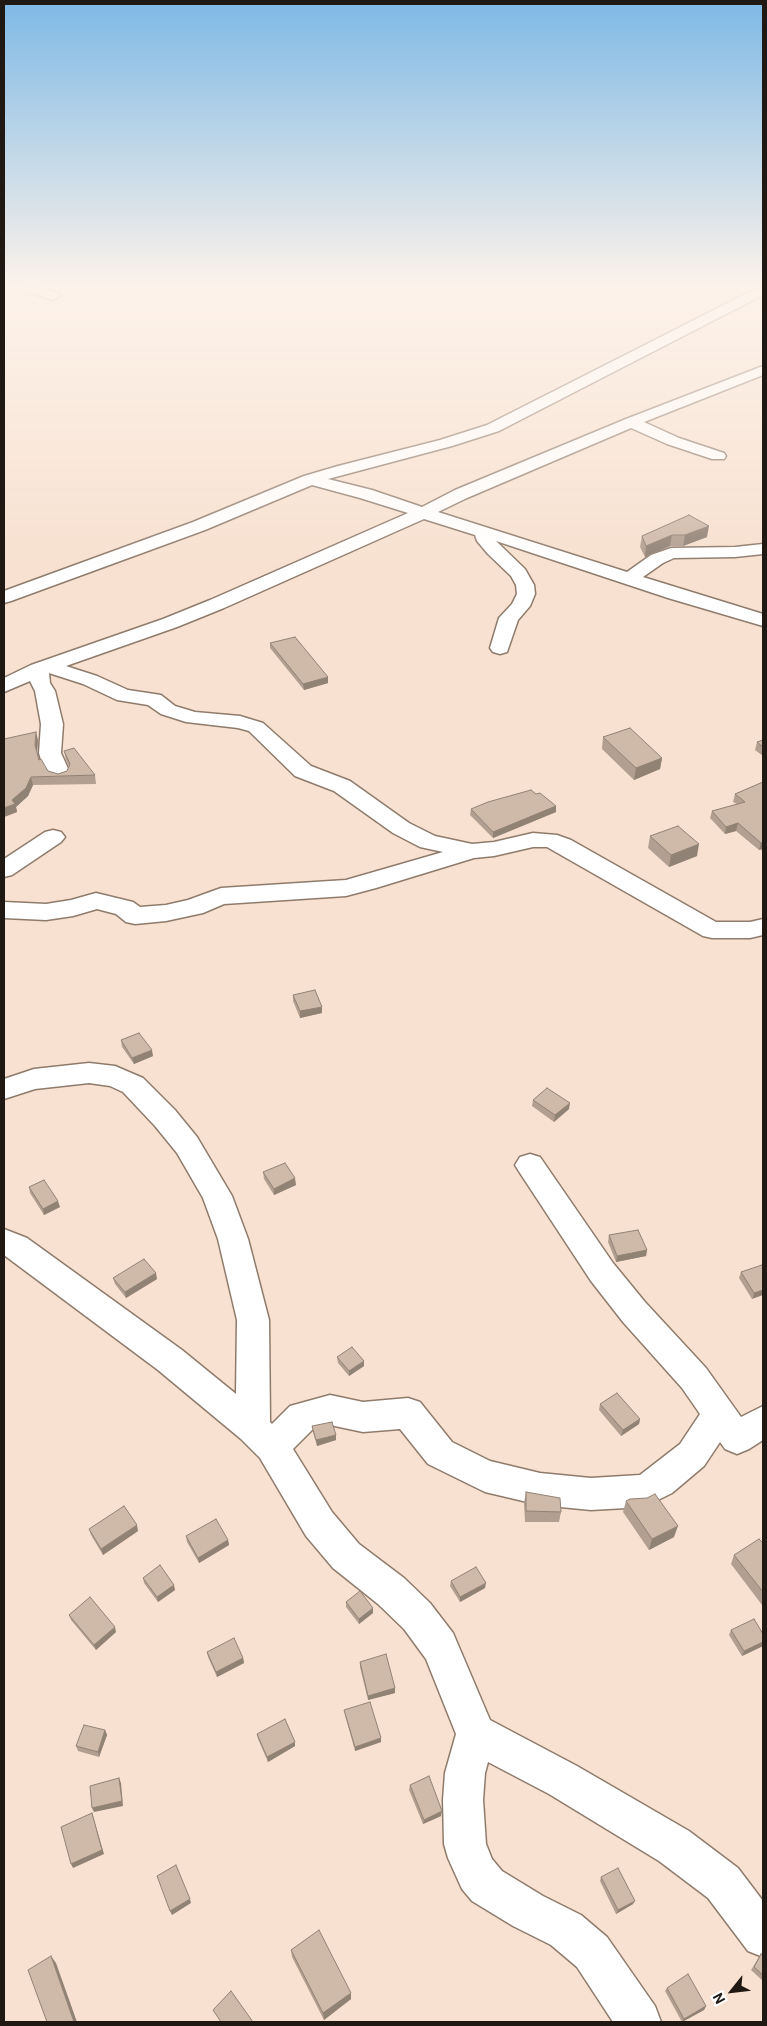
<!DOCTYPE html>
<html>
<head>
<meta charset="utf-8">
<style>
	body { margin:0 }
	#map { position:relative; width:767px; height:2026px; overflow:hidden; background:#f8e1d0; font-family:Roboto,sans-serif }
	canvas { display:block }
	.frame { position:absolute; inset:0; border:5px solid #201812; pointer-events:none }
	.north { position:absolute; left:707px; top:1966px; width:50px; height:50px; -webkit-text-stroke:4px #fff; paint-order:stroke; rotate:241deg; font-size:14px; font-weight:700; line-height:20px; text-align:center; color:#201812 }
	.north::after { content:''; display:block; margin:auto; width:18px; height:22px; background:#201812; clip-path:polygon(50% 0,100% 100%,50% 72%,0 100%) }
</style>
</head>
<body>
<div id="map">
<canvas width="767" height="2026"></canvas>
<div class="frame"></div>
<div class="north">N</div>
</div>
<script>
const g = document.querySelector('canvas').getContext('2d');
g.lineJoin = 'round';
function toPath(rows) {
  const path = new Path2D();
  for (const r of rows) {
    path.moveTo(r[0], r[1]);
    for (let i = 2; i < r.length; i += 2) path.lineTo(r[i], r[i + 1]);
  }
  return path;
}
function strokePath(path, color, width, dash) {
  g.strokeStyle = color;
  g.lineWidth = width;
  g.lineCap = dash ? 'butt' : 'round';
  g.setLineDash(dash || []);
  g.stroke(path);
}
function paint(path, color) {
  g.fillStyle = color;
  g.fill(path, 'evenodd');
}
const street = toPath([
	[23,288,42,288,58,293,60,296,53,300,25,291,23,288],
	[757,288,763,288,763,295,499,431,452,446,328,479,372,490,422,507,455,490,626,419,763,366,763,375,644,422,679,438,724,453,726,456,724,459,712,459,667,444,631,428,467,498,438,512,627,572,651,555,671,548,735,547,763,544,763,554,735,557,674,558,663,563,643,577,763,614,763,626,668,598,496,541,525,569,534,585,535,594,530,606,518,620,507,652,500,654,493,652,490,648,499,618,512,604,517,594,516,585,511,576,488,554,477,541,475,535,424,519,224,608,177,627,66,666,97,676,128,690,161,695,175,706,195,712,240,716,263,723,311,766,350,781,409,823,435,836,472,844,494,842,533,833,557,835,571,840,716,922,750,922,763,919,763,935,750,938,712,938,703,936,547,847,533,847,494,856,474,858,376,888,346,896,224,904,203,913,166,921,135,924,126,922,116,914,97,909,73,916,46,920,4,918,4,902,46,904,71,900,96,893,133,902,140,907,166,905,188,900,221,888,346,880,443,852,420,847,393,833,334,791,295,776,249,731,238,728,186,722,161,714,148,705,117,700,83,684,49,673,50,683,55,691,63,724,61,753,70,773,67,778,59,780,51,778,42,763,39,753,41,724,35,691,30,681,4,692,4,678,31,665,163,619,210,600,408,513,360,498,312,485,205,530,11,601,4,603,4,591,193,522,304,476,338,466,440,440,487,425,757,288],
	[53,830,61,832,65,837,61,842,12,875,4,877,4,859,45,832,53,830],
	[89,1063,115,1066,143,1078,175,1110,197,1137,232,1196,248,1239,269,1320,270,1422,272,1424,290,1406,330,1395,363,1402,408,1398,420,1402,452,1442,490,1461,540,1473,591,1478,640,1475,680,1444,700,1414,682,1388,623,1322,591,1281,520,1173,515,1165,520,1157,530,1154,540,1157,613,1263,645,1302,706,1368,741,1417,763,1406,763,1440,749,1449,737,1454,725,1449,720,1442,704,1466,672,1493,644,1507,591,1510,540,1505,485,1492,428,1464,400,1429,363,1432,330,1425,312,1430,293,1449,332,1512,359,1544,404,1578,430,1603,453,1633,490,1720,577,1766,689,1831,738,1868,763,1901,763,1957,748,1951,708,1898,659,1861,549,1794,488,1762,485,1773,483,1800,486,1844,492,1859,502,1871,543,1896,581,1915,607,1937,655,2006,661,2022,613,2022,577,1967,551,1945,513,1926,472,1901,462,1889,448,1858,444,1844,443,1800,445,1773,456,1734,426,1659,404,1629,378,1604,333,1568,306,1536,260,1458,241,1439,158,1370,4,1255,4,1229,27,1238,182,1350,236,1394,237,1320,218,1239,203,1198,177,1153,155,1126,123,1092,110,1086,89,1083,35,1089,4,1099,4,1079,34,1069,89,1063]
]);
const wall = toPath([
	[689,515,707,537,683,546,670,546,645,557,640,547,642,536],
	[270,643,328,677,328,683,304,690,270,648],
	[603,737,662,758,660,769,634,780,602,749],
	[38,740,37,752,39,760,48,771,58,774,67,771,69,766,66,760,64,751,95,775,96,784,33,785,28,796,16,807,17,812,4,817],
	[763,740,763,756,755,750,757,742],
	[763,782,763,849,759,850,736,831,725,834,710,818,712,811,737,804,733,802,735,794],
	[556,806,556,812,493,838,470,815,471,809],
	[650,836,697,856,669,867,648,848],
	[293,995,322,1013,300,1018,293,1001],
	[121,1040,153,1056,134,1064,122,1047],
	[533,1100,569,1109,554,1122,532,1106],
	[263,1172,296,1185,274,1195,264,1179],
	[29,1187,60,1207,44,1215,30,1193],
	[609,1235,647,1250,646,1256,616,1262,608,1242],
	[763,1267,752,1299,739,1278,741,1272],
	[113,1278,157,1279,126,1298,115,1284],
	[337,1357,364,1366,349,1376,338,1363],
	[600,1404,640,1419,639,1424,621,1436,599,1410],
	[312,1426,336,1440,317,1446,313,1432],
	[526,1492,561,1512,559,1522,525,1522,524,1503],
	[626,1501,674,1537,649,1550,623,1512],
	[89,1529,138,1531,103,1555,91,1535],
	[186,1536,228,1540,229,1545,199,1563,187,1542],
	[763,1542,763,1603,762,1605,731,1564,734,1555],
	[143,1578,175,1590,158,1602,144,1583],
	[451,1581,485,1588,460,1602,450,1586],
	[346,1602,373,1613,359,1624,346,1607],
	[69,1615,116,1632,96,1650,71,1620],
	[731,1630,763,1634,763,1646,742,1656,729,1635],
	[207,1652,243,1658,244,1663,217,1677,208,1657],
	[360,1662,395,1693,368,1700,360,1667],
	[344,1710,381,1738,381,1742,355,1751,345,1715],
	[105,1730,107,1735,99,1757,78,1751,76,1746],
	[257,1734,295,1746,268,1762,258,1739],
	[410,1785,441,1816,423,1824,409,1790],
	[601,1877,633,1904,616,1914,600,1881],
	[291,1950,351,1999,324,2020,292,1957],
	[761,1954,763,1954,763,1981,751,1970],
	[667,1988,706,2006,704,2010,682,2022,665,1991]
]);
const shadedWall = toPath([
	[709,526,707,537,683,546,685,535],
	[672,535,670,546,645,557,646,546],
	[328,677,328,683,304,690,303,684],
	[36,732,38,740,37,753,35,745],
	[662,758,660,769,634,780,636,768],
	[31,777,33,785,28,796,16,807,17,812,4,817,4,808,12,800],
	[556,806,556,812,493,838,493,832],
	[738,823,736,831,725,834,726,827],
	[763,842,763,849,759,850,761,843],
	[699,844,697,856,669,867,671,855],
	[322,1007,322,1013,300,1018,300,1011],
	[152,1050,153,1056,134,1064,132,1058],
	[570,1103,569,1109,554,1122,555,1115],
	[295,1178,296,1185,274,1195,274,1189],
	[58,1201,60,1207,44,1215,43,1209],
	[647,1250,646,1256,616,1262,617,1256],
	[156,1273,157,1279,126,1298,125,1292],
	[763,1290,763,1295,752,1299,754,1293],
	[364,1361,364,1366,349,1376,349,1371],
	[640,1419,639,1424,621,1436,623,1430],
	[336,1435,336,1440,317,1446,316,1440],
	[137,1525,138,1531,103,1555,101,1549],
	[678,1526,674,1537,649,1550,652,1539],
	[228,1540,229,1545,199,1563,198,1558],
	[486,1583,485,1588,460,1602,460,1597],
	[174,1585,175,1590,158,1602,157,1597],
	[373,1608,373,1613,359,1624,359,1619],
	[115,1627,116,1632,96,1650,94,1645],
	[763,1642,763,1646,742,1656,744,1651],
	[243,1658,244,1663,217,1677,216,1672],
	[395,1688,395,1693,368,1700,368,1696],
	[105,1730,107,1735,99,1757,98,1752],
	[381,1738,381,1742,355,1751,355,1747],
	[295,1742,295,1746,268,1762,267,1757],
	[119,1778,121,1783,123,1806,94,1812,92,1808],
	[442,1811,441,1816,423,1824,424,1820],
	[92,1813,104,1854,73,1868,71,1864],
	[190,1899,191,1903,172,1915,170,1911],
	[635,1901,633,1904,616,1914,618,1910],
	[51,1956,56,1963,77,2022,74,2022],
	[351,1993,351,1999,324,2020,323,2013],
	[706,2006,704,2010,682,2022,684,2019]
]);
const building = toPath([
	[689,515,709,526,685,535,672,535,646,546,642,536,689,515],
	[295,637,328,677,303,684,270,643,295,637],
	[630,728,662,758,636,768,603,737,630,728],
	[36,732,35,745,39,760,41,759,48,771,58,774,67,771,70,764,64,751,74,748,95,775,31,777,26,788,12,800,15,804,4,808,4,739,36,732],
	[763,740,763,747,757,742,763,740],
	[763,782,763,842,761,843,738,823,726,827,712,811,745,802,735,794,763,782],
	[531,790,536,794,540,793,556,806,493,832,471,809,488,802,531,790],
	[678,826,699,844,671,855,650,836,678,826],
	[315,990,322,1007,300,1011,293,995,315,990],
	[139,1033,152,1050,132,1058,121,1040,139,1033],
	[547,1088,570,1103,555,1115,533,1100,547,1088],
	[285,1163,295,1178,274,1189,263,1172,285,1163],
	[44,1180,58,1201,43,1209,29,1187,44,1180],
	[638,1230,647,1250,617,1256,609,1235,638,1230],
	[144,1259,156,1273,125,1292,113,1278,144,1259],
	[762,1265,763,1267,763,1290,754,1293,741,1272,762,1265],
	[352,1347,364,1361,349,1371,337,1357,352,1347],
	[617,1393,640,1419,623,1430,600,1404,617,1393],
	[332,1422,336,1435,316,1440,312,1426,332,1422],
	[526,1492,560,1498,561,1512,526,1511,526,1492],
	[655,1494,678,1526,652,1539,626,1501,630,1499,647,1498,655,1494],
	[124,1506,137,1525,101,1549,89,1529,124,1506],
	[216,1519,228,1540,198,1558,186,1536,216,1519],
	[759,1539,762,1542,763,1542,763,1592,734,1555,759,1539],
	[160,1565,174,1585,157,1597,143,1578,160,1565],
	[476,1567,486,1583,460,1597,451,1581,476,1567],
	[360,1591,373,1608,359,1619,346,1602,360,1591],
	[90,1597,115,1627,94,1645,69,1615,90,1597],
	[754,1619,763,1634,763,1642,744,1651,731,1630,754,1619],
	[234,1638,243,1658,216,1672,207,1652,234,1638],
	[386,1654,395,1688,368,1696,360,1662,386,1654],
	[370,1702,381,1738,355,1747,344,1710,370,1702],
	[285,1719,295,1742,267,1757,257,1734,285,1719],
	[84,1725,105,1730,98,1752,76,1746,84,1725],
	[429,1776,442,1811,424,1820,410,1785,429,1776],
	[119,1778,122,1801,92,1808,90,1786,119,1778],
	[92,1813,102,1850,71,1864,61,1827,92,1813],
	[176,1865,190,1899,170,1911,157,1876,176,1865],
	[618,1868,635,1901,618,1910,601,1877,618,1868],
	[319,1930,351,1993,323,2013,291,1950,319,1930],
	[761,1954,763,1954,763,1975,754,1967,761,1954],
	[51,1956,74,2022,47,2022,28,1970,51,1956],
	[688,1974,706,2006,684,2019,667,1988,688,1974],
	[231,1991,253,2022,221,2022,213,2010,231,1991]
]);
strokePath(street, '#8f7b6c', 3);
paint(street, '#fff');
paint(wall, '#b29f91');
paint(shadedWall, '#918276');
paint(building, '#cfb9a9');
strokePath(building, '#918276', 1);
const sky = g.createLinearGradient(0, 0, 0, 571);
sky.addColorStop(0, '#7eb9e6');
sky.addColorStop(0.5, '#fcf2ea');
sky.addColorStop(1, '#fcf2ea00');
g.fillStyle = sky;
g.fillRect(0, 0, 767, 571);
</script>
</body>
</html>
